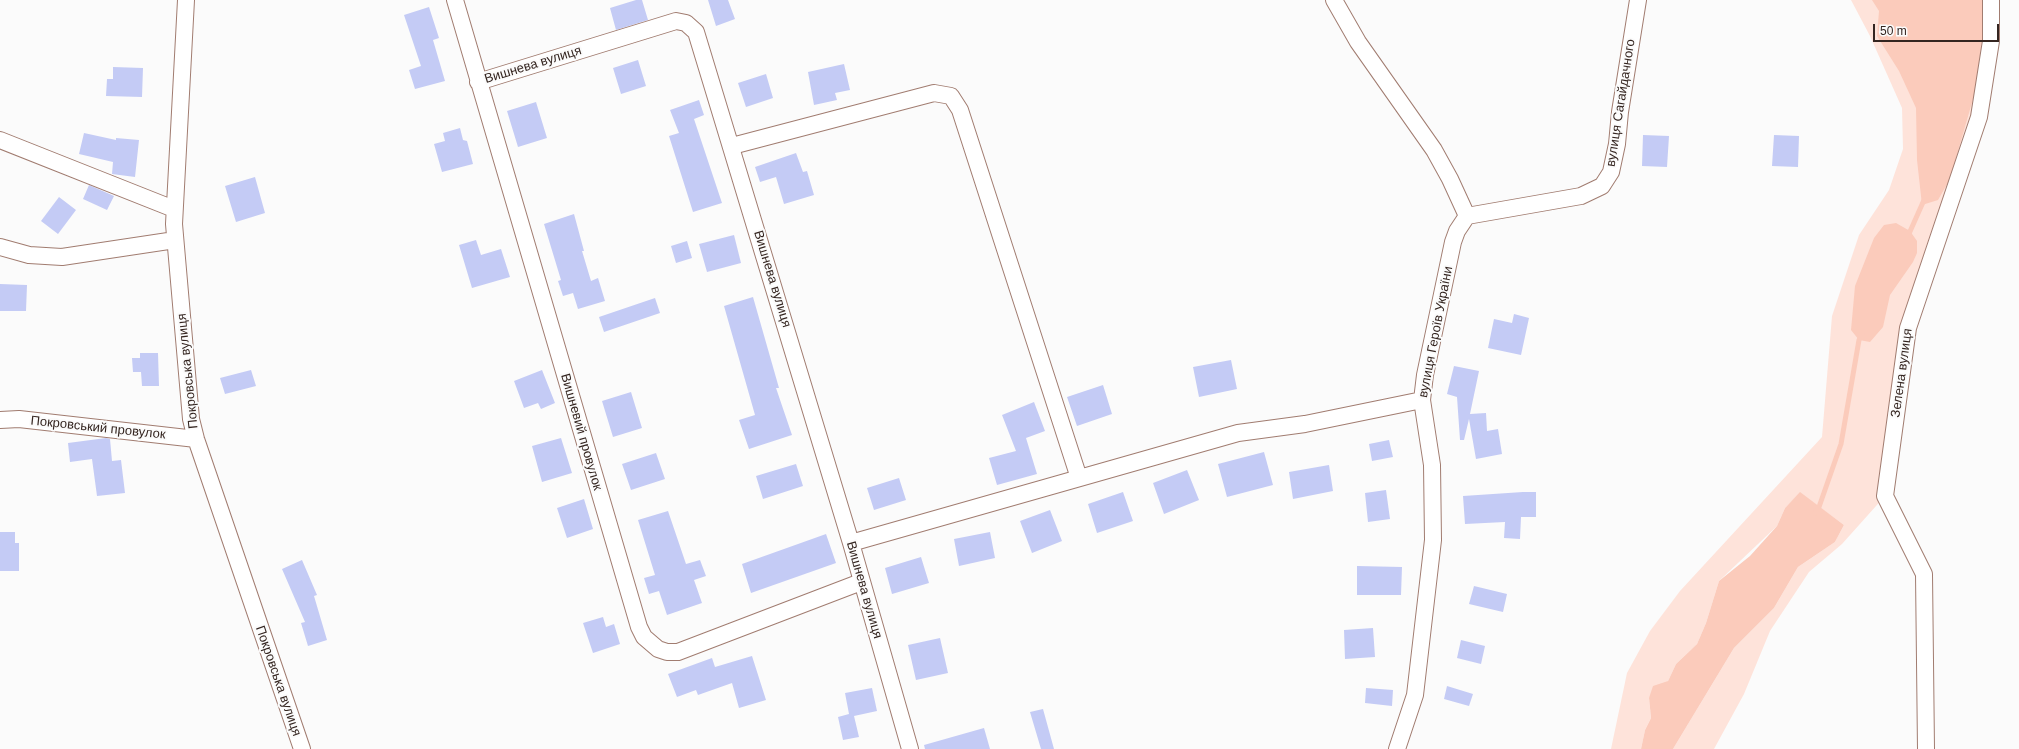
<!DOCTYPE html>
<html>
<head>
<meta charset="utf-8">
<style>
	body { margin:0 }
	#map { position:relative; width:2019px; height:749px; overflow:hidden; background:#fbfbfb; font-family:Helvetica,sans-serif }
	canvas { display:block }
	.scale { position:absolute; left:1873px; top:24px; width:126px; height:18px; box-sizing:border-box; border:2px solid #342520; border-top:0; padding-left:5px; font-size:12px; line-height:14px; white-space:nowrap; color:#342520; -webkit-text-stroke:3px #fbfbfb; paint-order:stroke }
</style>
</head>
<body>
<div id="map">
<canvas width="2019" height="749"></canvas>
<div class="scale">50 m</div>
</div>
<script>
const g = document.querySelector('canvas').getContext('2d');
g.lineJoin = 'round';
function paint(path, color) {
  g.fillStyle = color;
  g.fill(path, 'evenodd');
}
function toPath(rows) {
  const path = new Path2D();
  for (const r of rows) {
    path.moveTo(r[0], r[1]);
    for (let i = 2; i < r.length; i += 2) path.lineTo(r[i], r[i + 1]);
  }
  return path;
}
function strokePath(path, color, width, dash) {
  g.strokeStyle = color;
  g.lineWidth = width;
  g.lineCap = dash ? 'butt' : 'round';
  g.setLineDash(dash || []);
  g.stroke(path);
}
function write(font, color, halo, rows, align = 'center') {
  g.font = font + ' Helvetica,sans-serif';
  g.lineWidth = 4;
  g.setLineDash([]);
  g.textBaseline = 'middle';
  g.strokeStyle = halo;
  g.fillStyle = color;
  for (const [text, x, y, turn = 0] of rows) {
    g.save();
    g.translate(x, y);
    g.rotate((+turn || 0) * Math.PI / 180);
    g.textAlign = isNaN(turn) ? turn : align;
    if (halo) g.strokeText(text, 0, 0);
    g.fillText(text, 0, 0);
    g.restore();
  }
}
const green = toPath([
	[1851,0,1991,0,1988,69,1908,328,1885,496,1842,544,1809,572,1770,631,1744,694,1714,749,1673,749,1734,648,1774,608,1798,567,1835,542,1844,525,1800,493,1785,508,1777,526,1719,581,1706,623,1697,644,1676,664,1668,681,1649,698,1651,718,1645,730,1641,749,1611,749,1627,673,1650,631,1680,591,1822,437,1832,316,1859,235,1889,190,1903,149,1902,108,1870,36]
]);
const water = toPath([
	[1872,0,1983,0,1986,11,1975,92,1950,179,1938,200,1922,205,1917,160,1916,108,1899,71,1877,36,1879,11],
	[1896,223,1910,231,1917,241,1917,253,1913,262,1890,295,1883,327,1870,342,1859,340,1851,330,1855,286,1874,238,1884,225],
	[1800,492,1844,525,1835,542,1798,567,1774,608,1734,648,1673,749,1641,749,1645,730,1651,718,1649,698,1653,686,1668,681,1676,664,1697,644,1706,623,1719,581,1750,556,1777,526,1785,508]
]);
const stream = toPath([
	[1908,236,1924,200],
	[1815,513,1819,507,1841,444,1859,340,1862,334]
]);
const building = toPath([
	[636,0,642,0,648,20,616,30,610,8],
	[708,0,728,0,735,19,716,26],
	[429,7,439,38,433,40,445,81,415,89,409,70,421,66,404,15],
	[638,60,646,86,621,94,613,68],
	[844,64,850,90,835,93,837,100,814,105,808,72],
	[113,67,143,68,142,97,106,96,107,79,113,79],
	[766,74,773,98,746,107,738,83],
	[699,100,704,115,694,119,722,203,693,212,669,136,679,133,670,110],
	[536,102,547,138,518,147,507,111],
	[460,128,463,140,467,141,473,164,442,172,434,144,445,141,443,133],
	[84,133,116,140,116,138,139,140,135,177,112,174,113,162,79,154],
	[1643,135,1669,136,1667,167,1642,166],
	[1774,135,1799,136,1798,167,1772,166],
	[796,153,803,172,807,171,814,195,784,204,776,177,760,182,755,167],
	[255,177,265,213,236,222,225,186],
	[89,185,114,196,107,210,83,199],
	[59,197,76,210,58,234,41,221],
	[574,214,584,251,582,251,591,281,598,278,605,301,578,309,573,293,563,296,558,281,561,280,544,224],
	[734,235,741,263,707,272,699,244],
	[476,240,481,255,501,249,510,277,472,288,459,245],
	[687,241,692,258,676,263,671,246],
	[0,284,27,285,26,311,0,311],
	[753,297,779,388,776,388,792,435,749,449,739,420,755,415,724,306],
	[655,298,660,313,604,332,599,317],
	[1514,314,1529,318,1521,355,1488,348,1494,319,1512,323],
	[140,353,158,353,159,386,142,386,141,372,133,372,132,358,140,358],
	[1231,360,1237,389,1199,397,1193,367],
	[1454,366,1479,371,1470,414,1486,413,1487,431,1498,429,1502,454,1476,459,1469,419,1464,440,1460,440,1457,397,1447,394],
	[251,370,256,386,225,394,220,378],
	[542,370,555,403,541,409,538,403,524,408,514,381],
	[1103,385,1112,414,1077,426,1067,397],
	[631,392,642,428,613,437,602,401],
	[1034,402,1045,431,1026,438,1037,474,997,485,989,458,1016,451,1002,415],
	[106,438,110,439,112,461,121,460,125,493,97,496,92,459,70,462,68,443],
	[561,438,572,473,542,482,532,446],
	[1389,440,1393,457,1372,461,1369,444],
	[1264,452,1273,485,1227,497,1218,464],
	[656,453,665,479,631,490,622,464],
	[796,464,803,486,763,499,756,476],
	[1329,465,1333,491,1293,499,1289,472],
	[1187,470,1199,500,1164,514,1153,483],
	[899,478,906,500,874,510,867,488],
	[1386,490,1390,519,1368,522,1365,493],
	[1123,492,1133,521,1097,533,1088,504],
	[1523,492,1536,492,1536,517,1521,517,1520,539,1504,538,1505,522,1465,524,1463,496],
	[584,499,593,529,567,538,557,508],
	[1050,510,1062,541,1032,553,1020,521],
	[668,511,686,564,700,560,706,576,694,580,702,603,667,615,659,591,649,594,644,578,655,575,638,520],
	[0,532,15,532,15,543,19,543,19,571,0,571],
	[990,532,995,558,959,566,954,539],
	[826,534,836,563,751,593,742,564],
	[921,557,929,583,892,594,885,568],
	[302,560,317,595,314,596,327,640,308,646,301,623,305,622,282,569],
	[1357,566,1402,567,1401,595,1357,595],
	[1474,586,1507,594,1503,612,1469,604],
	[603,617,606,627,614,624,620,644,593,653,583,623],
	[1373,628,1375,657,1345,659,1344,630],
	[940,638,948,673,916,680,908,645],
	[1461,640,1485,646,1481,664,1457,658],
	[752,656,766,700,739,708,732,683,698,695,696,690,677,697,668,674,712,658,715,667],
	[1447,686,1473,694,1469,706,1444,699],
	[872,688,877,711,854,716,859,737,843,740,838,717,849,714,845,693],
	[1366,688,1393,690,1392,706,1365,703],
	[1043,709,1054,749,1041,749,1030,712],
	[984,728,990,749,925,749,924,745]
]);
const minor = toPath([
	[186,0,174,224,191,419,196,439,302,749],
	[455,0,639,627,644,637,658,649,667,652,678,652,861,582],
	[1334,0,1358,42,1434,150,1450,179,1467,216,1457,231,1453,242,1425,375,1422,400,1432,465,1433,540,1415,695,1397,749],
	[478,82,676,21,686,23,696,32,851,543,910,749],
	[0,140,174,209],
	[732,146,934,93,951,96,960,110,1079,478],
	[1467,216,1581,196,1602,186,1611,172,1617,144,1620,112,1638,0],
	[0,247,29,255,62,257,175,240],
	[0,420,19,419,196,439],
	[851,543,1238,433,1305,424,1422,400],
	[1926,749,1924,574,1885,496,1908,328,1979,117,1991,41,1991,0]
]);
const streetNames = [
	["Вишнева вулиця",533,65,-17],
	["вулиця Сагайдачного",1621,103,-81],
	["Вишнева вулиця",772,279,73],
	["вулиця Героїв України",1436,332,-79],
	["Покровська вулиця",188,371,-96],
	["Зелена вулиця",1902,373,-82],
	["Покровський провулок",98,428,6],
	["Вишневий провулок",581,432,74],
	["Вишнева вулиця",864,590,74],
	["Покровська вулиця",278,681,71]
];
paint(green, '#fee3da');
paint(water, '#fbcbbb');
strokePath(stream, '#fbcbbb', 5);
paint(building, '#c4cbf5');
strokePath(minor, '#a17c70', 18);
strokePath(minor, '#fff', 16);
write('13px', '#342520', '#fbfbfb', streetNames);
</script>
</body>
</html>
